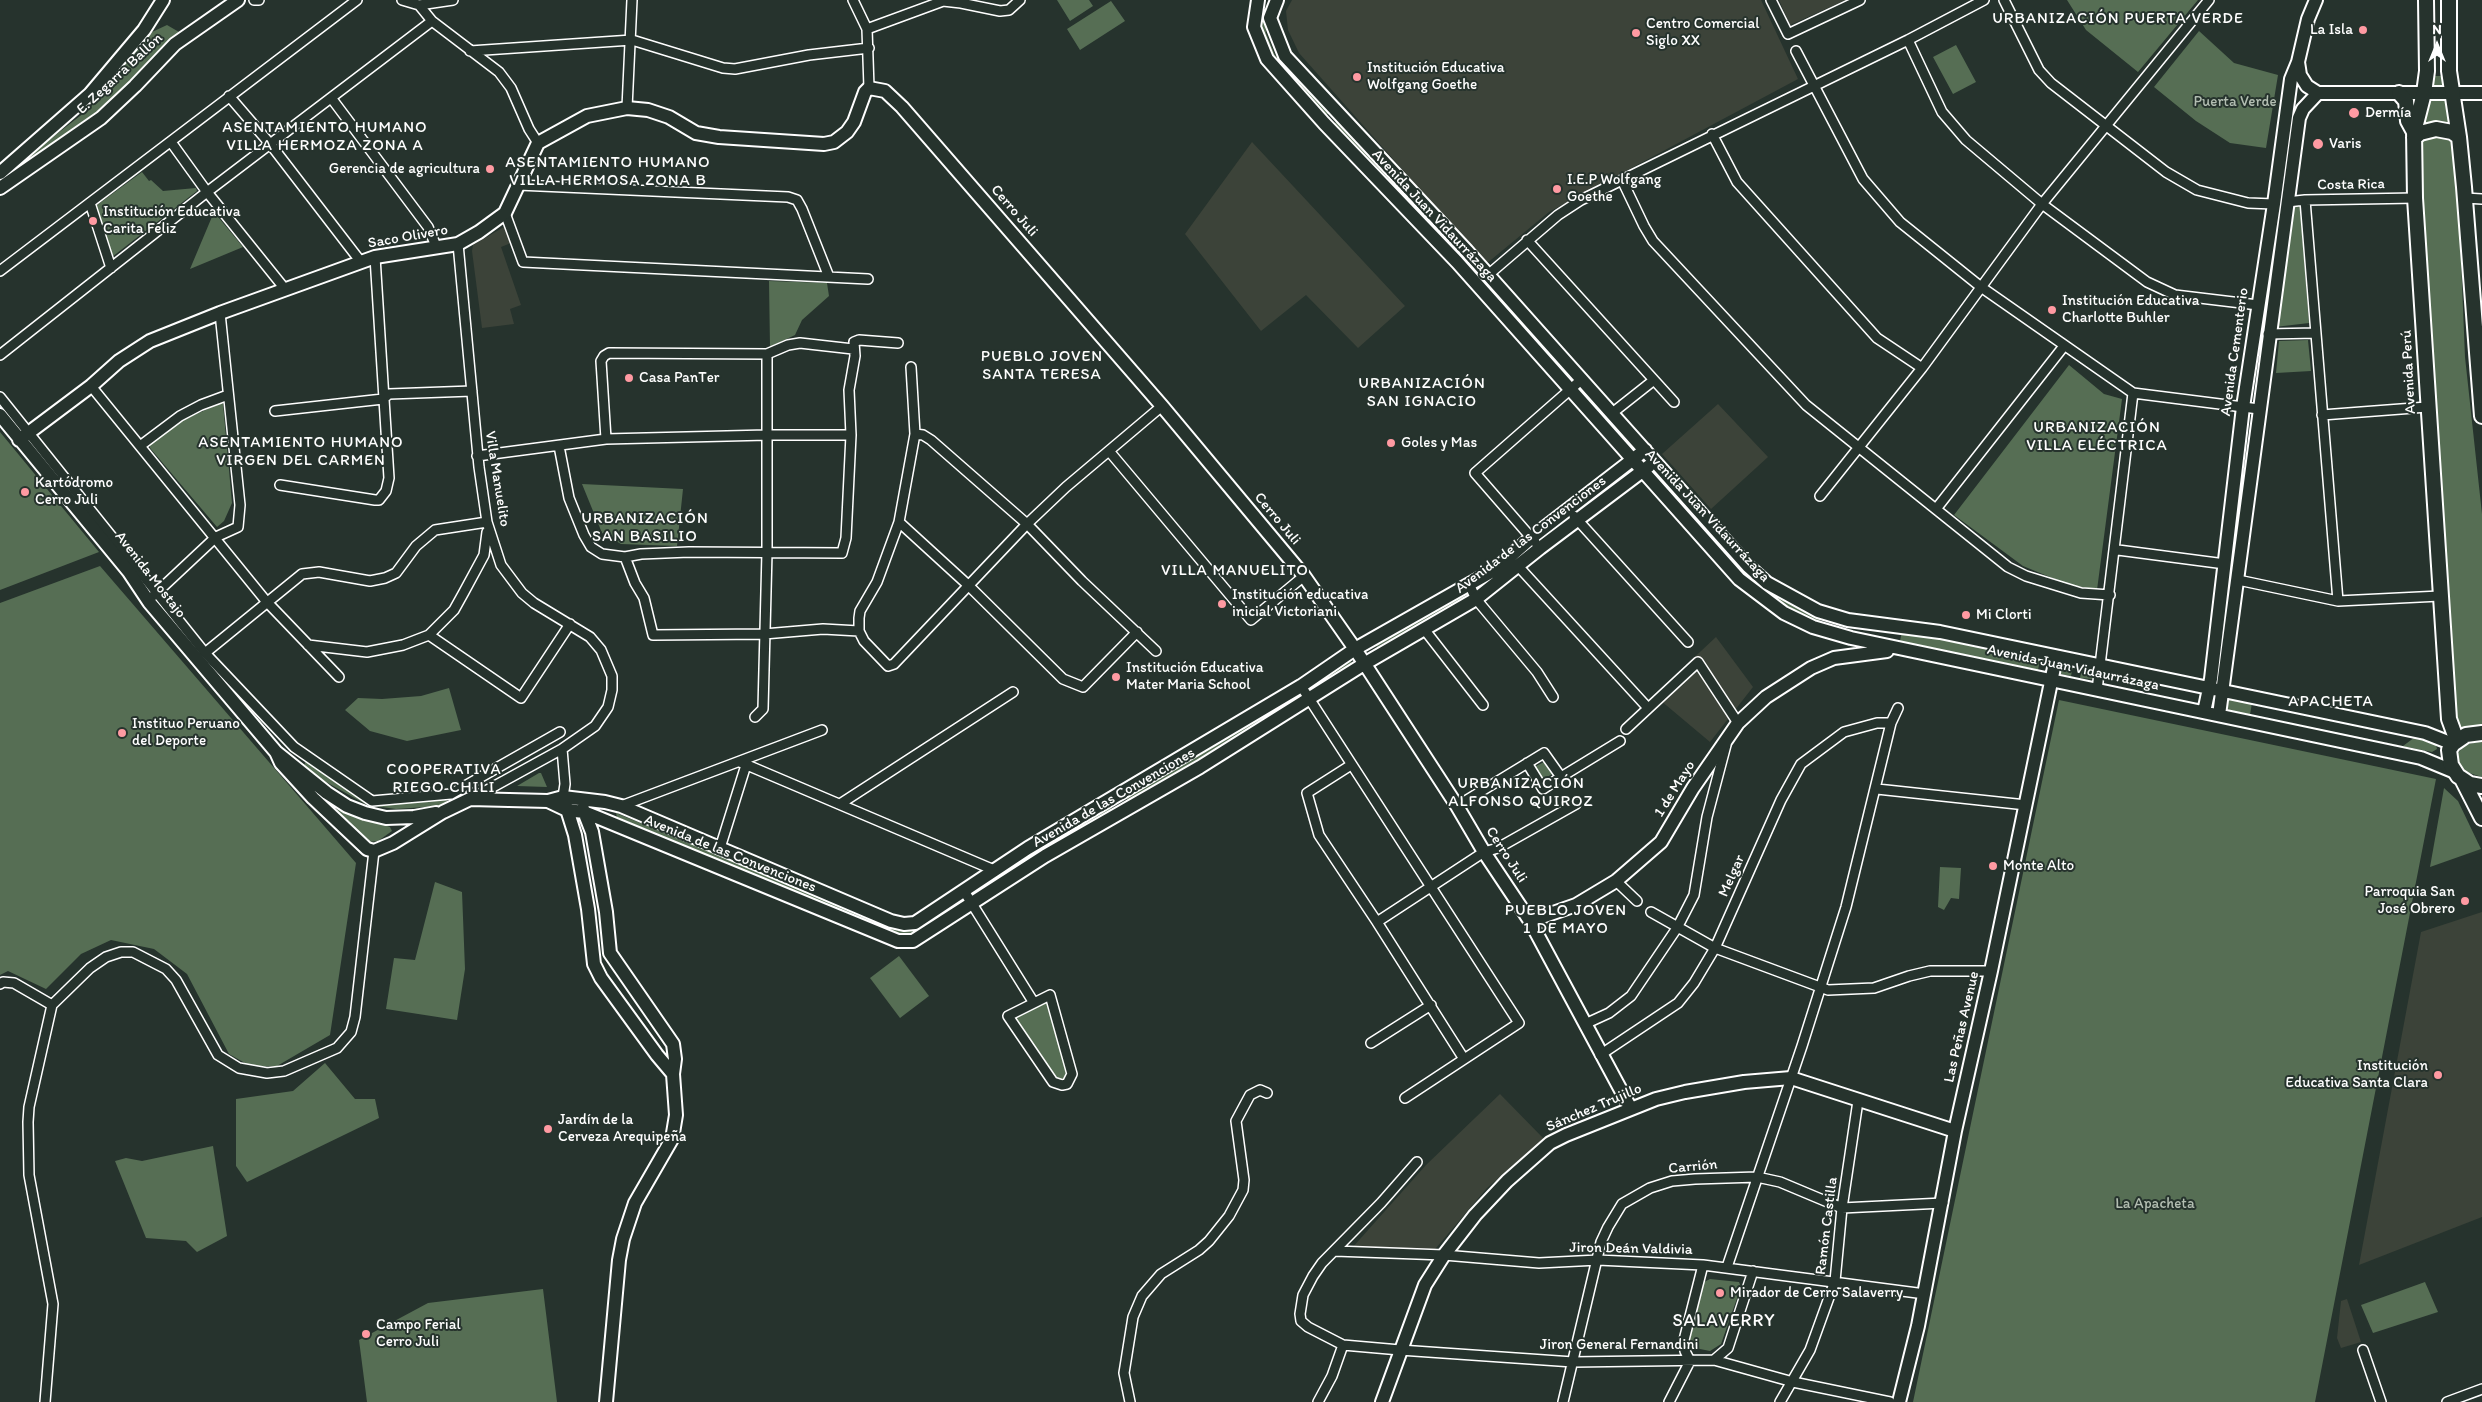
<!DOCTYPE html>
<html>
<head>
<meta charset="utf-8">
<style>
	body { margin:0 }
	#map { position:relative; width:2482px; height:1402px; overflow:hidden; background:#26332d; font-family:Itim,sans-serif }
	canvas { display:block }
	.north { position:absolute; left:2412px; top:20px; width:50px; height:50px; -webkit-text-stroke:4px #26332d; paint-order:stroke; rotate:0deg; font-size:14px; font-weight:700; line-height:20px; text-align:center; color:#fff }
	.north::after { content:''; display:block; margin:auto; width:18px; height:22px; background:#fff; clip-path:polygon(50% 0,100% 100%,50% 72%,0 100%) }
</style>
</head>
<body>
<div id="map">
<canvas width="2482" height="1402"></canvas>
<div class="north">N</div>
</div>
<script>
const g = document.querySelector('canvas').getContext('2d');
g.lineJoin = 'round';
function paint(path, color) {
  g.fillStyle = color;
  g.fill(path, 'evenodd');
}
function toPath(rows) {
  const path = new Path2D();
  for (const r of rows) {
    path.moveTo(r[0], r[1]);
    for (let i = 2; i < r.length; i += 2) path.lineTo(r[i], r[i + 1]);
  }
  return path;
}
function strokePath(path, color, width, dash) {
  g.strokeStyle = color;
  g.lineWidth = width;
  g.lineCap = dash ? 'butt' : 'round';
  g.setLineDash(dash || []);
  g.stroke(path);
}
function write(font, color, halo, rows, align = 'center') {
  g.font = font + ' Itim,sans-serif';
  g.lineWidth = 4;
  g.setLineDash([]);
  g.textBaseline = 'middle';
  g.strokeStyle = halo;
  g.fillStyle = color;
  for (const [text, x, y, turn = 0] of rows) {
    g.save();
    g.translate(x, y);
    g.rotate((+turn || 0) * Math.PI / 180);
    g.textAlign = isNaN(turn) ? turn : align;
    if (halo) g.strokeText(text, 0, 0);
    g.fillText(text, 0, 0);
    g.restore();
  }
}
const built = toPath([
	[1292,0,1761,0,1798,79,1549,212,1486,264,1299,53,1288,30,1286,11],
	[1779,0,1846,0,1790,25],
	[1252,142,1405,306,1358,348,1306,295,1261,331,1185,234],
	[504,227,511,243,501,247,521,305,510,309,514,324,482,328,472,251,473,245],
	[1718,404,1768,457,1711,509,1662,454],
	[1716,637,1753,687,1710,742,1654,695],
	[2482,912,2482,1217,2359,1265,2421,932],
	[1500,1094,1544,1139,1487,1188,1431,1254,1352,1248,1426,1165],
	[2347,1299,2361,1342,2341,1348,2337,1338,2341,1301]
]);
const green = toPath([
	[1057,0,1089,0,1093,6,1070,21],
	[2067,0,2198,0,2138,72,2086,30],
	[1111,1,1125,21,1080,50,1067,29],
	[1261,14,1265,17,1266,33,1275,55,1329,113,1325,116,1271,57,1261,33],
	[167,25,179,32,95,117,25,169,18,164,89,109,152,32],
	[2199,31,2234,63,2278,75,2266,148,2230,143,2196,121,2154,87],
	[1956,45,1976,82,1953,94,1933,57],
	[2430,76,2444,76,2443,84,2438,87,2432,86],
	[2433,98,2448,100,2450,120,2444,124,2423,126,2428,104],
	[1337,121,1455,245,1452,248,1333,125],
	[2429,133,2450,136,2454,143,2457,162,2465,357,2482,514,2482,726,2454,731,2419,190,2420,143],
	[142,172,149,181,151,180,163,191,196,188,197,191,112,257,93,208],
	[2290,206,2300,206,2309,323,2275,327],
	[214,212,243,247,190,269],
	[1475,268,1572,376,1568,380,1470,272],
	[769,281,827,283,829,296,802,320,795,335,770,347],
	[2308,340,2311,371,2276,373,2279,341],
	[2069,365,2104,394,2122,399,2097,590,2067,584,2023,566,1954,515],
	[1584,390,1630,442,1626,446,1579,394],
	[221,403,223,404,232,503,224,521,217,527,150,448,150,444,181,421],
	[0,432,99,552,0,590],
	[1662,477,1753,578,1795,606,1821,617,1819,623,1793,612,1748,582,1657,481],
	[582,484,683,489,677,546,621,544,602,533],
	[100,566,356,863,330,1035,277,1066,252,1067,229,1054,187,974,154,949,111,940,81,954,46,989,8,971,0,975,0,603],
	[1461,595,1464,599,1377,647,1375,643],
	[1902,631,2040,660,2038,670,1900,641],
	[1350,660,1352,664,1315,688,1313,684],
	[2062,664,2073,666,2071,676,2060,674],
	[2082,668,2092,670,2095,676,2092,679,2080,678],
	[449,688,461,730,407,741,370,731,345,710,358,698,382,699,421,696],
	[1295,696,1297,700,1128,801,1126,797],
	[2233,699,2252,703,2250,715,2403,746,2415,737,2435,741,2437,749,2432,752,2231,712,2226,706,2227,701],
	[2059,700,2436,779,2315,1402,1913,1402],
	[2482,741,2482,777,2466,772,2458,762,2457,754,2465,745],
	[306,760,368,798,446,796,447,803,440,806,396,809,367,805,303,769],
	[1546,761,1552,774,1541,781,1534,767],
	[541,773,547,787,517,786,539,773],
	[2444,788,2458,801,2481,849,2430,867],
	[1110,806,1112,811,982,891,979,887],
	[340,808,390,827,392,831,378,841,369,842,337,814,336,810],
	[616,813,901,930,913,929,960,899,963,904,913,935,900,935,617,817],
	[1940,867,1961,868,1959,899,1951,898,1944,910,1938,907],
	[435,882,462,892,465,969,457,1020,386,1009,394,958,415,960],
	[899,956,929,996,900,1018,870,978],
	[1046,1000,1067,1072,1063,1081,1055,1080,1014,1017],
	[325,1063,355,1099,375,1099,379,1118,247,1182,236,1166,236,1099,293,1091],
	[213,1146,227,1236,197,1252,186,1241,146,1238,115,1161,126,1158,142,1161],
	[1710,1279,1739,1282,1741,1287,1721,1344,1710,1351,1695,1348,1690,1339,1704,1282],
	[2425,1282,2438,1312,2373,1333,2361,1305],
	[543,1289,557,1402,367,1402,359,1340,428,1303]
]);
const street = toPath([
	[254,0,259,0],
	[402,0,419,5,432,21,499,72,511,88,529,129,538,143],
	[853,0,867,29,869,88],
	[1771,0,1788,34,1860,0],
	[2004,0,2039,70,2051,83,2166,172,2197,190,2248,203,2274,204],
	[419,5,453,0],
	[867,29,943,1,961,3,1000,11,1009,10,1020,0],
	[1908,40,1942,112,1966,140,2042,204,2147,282,2175,295,2258,305],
	[470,51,632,40,723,68,735,69,809,55,869,48],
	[1796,51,1863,179,1900,222,1981,287,2133,393,2259,409],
	[229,96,271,145,361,262],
	[332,99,428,227,436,246],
	[627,108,632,0],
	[1712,134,1737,182,1877,338,1922,368],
	[171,142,207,192,285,289],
	[1622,180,1644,226,1653,241,1806,405,2008,567,2026,576,2081,593,2110,595],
	[518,185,788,197,797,200,802,209,829,277],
	[2465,198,2482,199],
	[2305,200,2338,601],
	[2287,202,2305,200,2415,198],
	[90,203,111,268],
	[505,213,523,262,868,279],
	[1527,240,1674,402],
	[458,244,479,467,487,522,501,565,522,593,534,603,590,637,601,650,612,676,612,690,608,707,595,726,562,749,471,799],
	[0,271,357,0],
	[1488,275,1558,215,1581,200,1908,40,1984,0],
	[2268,334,2316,333],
	[0,355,207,192,432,21],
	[911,367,915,434,899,522,877,582,860,611,859,618,859,631,864,641,888,666,894,664,1027,524,1066,487,1162,406],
	[91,386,266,601,339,677],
	[0,397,205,653,294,747,372,801,451,794,560,732],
	[275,411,383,399,389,394,472,391],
	[1611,414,1654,380],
	[2322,415,2427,407],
	[915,434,923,435,931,440,1027,524,1082,581,1156,651],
	[606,439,601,361,604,356,609,353,767,354,788,345,800,343,853,349],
	[140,446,180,416,201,405,228,395],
	[559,446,569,498,584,535,591,547,602,554,625,557,641,554,689,552,842,553,846,538,851,435,849,390,855,356,854,342,859,340,898,343],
	[1109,451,1251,620,1304,576],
	[477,456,606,439,767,435,851,435],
	[280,485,375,500,379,500,386,491,389,478,375,257],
	[1820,496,1922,368,2042,204,2209,0],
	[1936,509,2064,346],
	[1574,516,1688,642],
	[899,522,968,585,1063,679,1083,687,1137,632],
	[1535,542,1475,473,1581,380],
	[2118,550,2225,564],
	[625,557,635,583,644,598,653,635,764,634,823,629,859,631],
	[1518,566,1648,708],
	[2238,580,2338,601,2440,596],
	[1469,584,1476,599,1537,672,1553,697],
	[153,596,216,537,238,527,240,505,220,313],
	[1424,629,1483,705],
	[429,635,521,698,570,624],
	[308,645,367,652,403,645,429,635,454,610,464,592,484,555,487,532],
	[205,653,302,574,319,572,370,581,385,578,396,573,416,546,435,530,487,522],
	[1301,686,1519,1023,1405,1098],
	[2097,690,2133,393],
	[755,717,763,709,767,552,767,354],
	[1626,729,1698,662,1738,723],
	[562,749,565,784,563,797],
	[740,762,994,870],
	[1527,763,1543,789,1561,777],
	[1351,765,1307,793,1319,835,1377,922,1464,1059],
	[1877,789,2026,805],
	[840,804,1013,692],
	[621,806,822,730],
	[1457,806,1544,753,1561,777,1620,741],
	[720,848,746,765],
	[1616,881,1637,901],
	[964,891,1034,1003],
	[1651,912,1715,948,1828,990,1874,988,1909,976,1930,971,1991,971],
	[1377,922,1484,852,1498,848,1576,804],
	[0,984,3,982,14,983,52,1005],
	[1050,995,1072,1074,1067,1084,1062,1085,1053,1082,1008,1016,1050,995],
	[1585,1024,1609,1013,1631,996,1677,928,1694,895,1707,817,1726,745],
	[1371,1043,1431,1005],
	[1600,1055,1678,1003,1694,983,1715,948,1781,800,1801,764,1844,732,1877,723,1891,723],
	[1417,1162,1381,1203,1322,1263,1313,1276,1303,1295,1300,1314,1301,1321,1308,1327,1343,1345,1400,1350,1573,1362,1714,1360,1793,1382,1890,1402],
	[1335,1251,1444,1255,1539,1263,1598,1260,1703,1265,1925,1294],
	[1727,1267,1802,1046,1846,907,1891,723,1898,708],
	[2363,1350,2381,1402],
	[1714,1360,1728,1348,1753,1271],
	[45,1402,53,1304,29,1175,28,1122,29,1107,52,1005,90,968,106,957,121,952,133,952,166,969,176,980,218,1055,239,1068,267,1073,284,1071,337,1048,351,1032,355,1017,374,851],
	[1130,1402,1124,1373,1133,1317,1142,1296,1161,1274,1199,1250,1209,1241,1229,1216,1243,1190,1244,1180,1236,1121,1250,1095,1260,1090,1267,1093],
	[1318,1402,1332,1376,1343,1345],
	[1563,1402,1601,1242,1608,1227,1622,1204,1650,1188,1672,1181,1695,1179,1757,1177,1780,1182,1842,1208,1943,1203],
	[1669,1402,1690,1361,1685,1351,1684,1340,1703,1265],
	[1780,1402,1810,1350,1835,1281,1842,1208,1858,1101],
	[2447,1402,2482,1389]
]);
const secondary = toPath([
	[1258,0,1254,27,1267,59,1324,123,1457,262,1739,579,1784,613,1813,627,1851,638,2421,758,2455,772],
	[1277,0,1270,18,1285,56,1467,251,1748,566,1767,583,1818,611,1848,620,1940,632,2425,733,2453,744],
	[2298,62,2300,75,2307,86,2318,93,2482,93],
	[0,173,90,94,144,30,163,0],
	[0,188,101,118,135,86,175,44,238,0],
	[0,415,129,572,149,602,276,752,327,793,347,806,365,813,386,818,414,817,436,813],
	[19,440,91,386,119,361,150,341,220,313,375,257,458,244,479,232,505,213,538,143,587,116,627,108,648,110,669,117,696,133,719,137,824,144,834,142,847,132,854,122,865,92,869,88,885,91,902,107,1162,406,1304,576,1355,649,1457,806,1484,852,1530,921,1631,1109],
	[2204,712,2211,679,2243,407,2274,204,2291,79,2298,62,2308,19,2316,0],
	[2219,715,2299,118,2303,109,2318,93],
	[276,752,281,763,313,798,367,849,374,851,393,843,443,812,470,799,548,801,563,797,605,802,621,806,891,921,904,924,915,923,1028,848,1301,686,1355,649,1496,569,1531,538,1645,450],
	[548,801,567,810,584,812,599,818,898,941,913,941,1045,856,1200,767,1364,664,1476,599,1540,548,1649,466],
	[565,803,575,835,588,909,594,964,601,978,657,1055,673,1074],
	[583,809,592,832,606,912,610,953,673,1044,675,1059,673,1074,676,1115,672,1139,635,1203,623,1239,619,1260,606,1402],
	[1530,921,1576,905,1616,881,1661,842,1693,788,1738,723,1766,697,1811,668,1834,658,1887,651],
	[1382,1402,1425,1285,1444,1255,1475,1215,1507,1181,1550,1143,1566,1135,1656,1099,1685,1092,1744,1082,1791,1078,1955,1131],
	[1899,1402,1918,1326,1955,1131,1991,971,2056,658]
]);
const primary = toPath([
	[2426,0,2427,71,2424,93,2414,132,2415,198,2449,719,2457,741],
	[2449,0,2449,71,2459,137,2464,187,2482,416],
	[2399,93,2406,101,2408,121,2414,132],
	[2414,138,2420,133,2436,129,2452,132,2459,137],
	[2482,733,2466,735,2453,744,2449,750,2451,765,2458,776,2470,784,2482,786],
	[2462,779,2482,818]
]);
const markers = [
	[2363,30,5,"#ff9aa2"],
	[1636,33,5,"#ff9aa2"],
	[1357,77,5,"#ff9aa2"],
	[2354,113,6,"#ff9aa2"],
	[2318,144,6,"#ff9aa2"],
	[490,169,5,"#ff9aa2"],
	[1557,189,5,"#ff9aa2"],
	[93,221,5,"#ff9aa2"],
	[2052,310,5,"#ff9aa2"],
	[629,378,5,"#ff9aa2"],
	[1391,443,5,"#ff9aa2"],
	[25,492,5,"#ff9aa2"],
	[1222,604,5,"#ff9aa2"],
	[1966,615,5,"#ff9aa2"],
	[1116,677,5,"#ff9aa2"],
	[122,733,5,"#ff9aa2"],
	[1993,866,5,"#ff9aa2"],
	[2465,901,5,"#ff9aa2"],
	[2438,1075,5,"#ff9aa2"],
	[548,1129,5,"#ff9aa2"],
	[1720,1293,5,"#ff9aa2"],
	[366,1334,5,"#ff9aa2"]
];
const poiNames = [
	["Centro Comercial",1646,24],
	["Siglo XX",1646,41],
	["La Isla",2353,30,"right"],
	["Institución Educativa",1367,68],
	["Wolfgang Goethe",1367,85],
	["Dermía",2365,113],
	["Varis",2329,144],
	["Gerencia de agricultura",480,169,"right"],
	["I.E.P Wolfgang",1567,180],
	["Goethe",1567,197],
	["Institución Educativa",103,212],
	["Carita Feliz",103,229],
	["Institución Educativa",2062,301],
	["Charlotte Buhler",2062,318],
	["Casa PanTer",639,378],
	["Goles y Mas",1401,443],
	["Kartódromo",35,483],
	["Cerro Juli",35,500],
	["Institución educativa",1232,595],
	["inicial Victoriani",1232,612],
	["Mi Clorti",1976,615],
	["Institución Educativa",1126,668],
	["Mater Maria School",1126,685],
	["Instituo Peruano",132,724],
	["del Deporte",132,741],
	["Monte Alto",2003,866],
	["Parroquia San",2455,892,"right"],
	["José Obrero",2455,909,"right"],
	["Institución",2428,1066,"right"],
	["Educativa Santa Clara",2428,1083,"right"],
	["Jardín de la",558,1120],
	["Cerveza Arequipeña",558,1137],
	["Mirador de Cerro Salaverry",1730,1293],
	["Campo Ferial",376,1325],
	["Cerro Juli",376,1342]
];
const streetNames = [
	["E. Zegarra Ballón",120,74,-43],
	["Costa Rica",2351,185,-1],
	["Cerro Juli",1014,211,49],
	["Avenida Juan Vidaurrázaga",1434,216,47],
	["Saco Olivero",408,237,-10],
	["Avenida Cementerio",2235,352,-82],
	["Avenida Perú",2409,372,-93],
	["Villa Manuelito",497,479,81],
	["Avenida Juan Vidaurrázaga",1707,516,47],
	["Cerro Juli",1277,519,50],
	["Avenida de las Convenciones",1531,535,-37],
	["Avenida Mostajo",150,575,52],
	["Avenida Juan Vidaurrázaga",2073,668,12],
	["1 de Mayo",1675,789,-58],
	["Avenida de las Convenciones",1114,798,-30],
	["Avenida de las Convenciones",730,854,22],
	["Cerro Juli",1506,855,57],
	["Melgar",1732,876,-66],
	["Las Peñas Avenue",1962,1027,-77],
	["Sánchez Trujillo",1594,1108,-23],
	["Carrión",1693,1167,-5],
	["Ramón Castilla",1827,1226,-83],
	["Jiron Deán Valdivia",1631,1249,1],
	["Jiron General Fernandini",1619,1345]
];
const parkNames = [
	["Puerta Verde",2235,102],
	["La Apacheta",2155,1204]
];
const neighbourhoodNames = [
	["URBANIZACIÓN PUERTA VERDE",2118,19],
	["ASENTAMIENTO HUMANO",325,128],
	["VILLA HERMOZA ZONA A",325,146],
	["ASENTAMIENTO HUMANO",608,163],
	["VILLA HERMOSA ZONA B",608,181],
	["PUEBLO JOVEN",1042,357],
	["SANTA TERESA",1042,375],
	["URBANIZACIÓN",1422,384],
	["SAN IGNACIO",1422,402],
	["URBANIZACIÓN",2097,428],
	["VILLA ELÉCTRICA",2097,446],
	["ASENTAMIENTO HUMANO",301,443],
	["VIRGEN DEL CARMEN",301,461],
	["URBANIZACIÓN",645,519],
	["SAN BASILIO",645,537],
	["VILLA MANUELITO",1235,571],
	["APACHETA",2331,702],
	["COOPERATIVA",444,770],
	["RIEGO CHILI",444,788],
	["URBANIZACIÓN",1521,784],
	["ALFONSO QUIROZ",1521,802],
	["PUEBLO JOVEN",1566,911],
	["1 DE MAYO",1566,929]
];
const quarterNames = [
	["SALAVERRY",1724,1321]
];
paint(built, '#3c4339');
paint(green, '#566e54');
strokePath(street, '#fff', 12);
strokePath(secondary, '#fff', 16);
strokePath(primary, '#fff', 18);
strokePath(street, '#26332d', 9);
strokePath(secondary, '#26332d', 12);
strokePath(primary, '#26332d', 14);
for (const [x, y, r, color] of markers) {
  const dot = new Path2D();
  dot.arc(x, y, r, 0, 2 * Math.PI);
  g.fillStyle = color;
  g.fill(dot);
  strokePath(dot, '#26332d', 2);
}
write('15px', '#fff', '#26332d', poiNames, 'left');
write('15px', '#fff', '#26332d', streetNames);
write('15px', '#b3beb2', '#26332d', parkNames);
g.letterSpacing = '1px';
write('16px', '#fff', '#26332d', neighbourhoodNames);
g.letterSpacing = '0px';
g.letterSpacing = '1px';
write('18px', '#fff', '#26332d', quarterNames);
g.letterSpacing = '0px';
</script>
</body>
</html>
